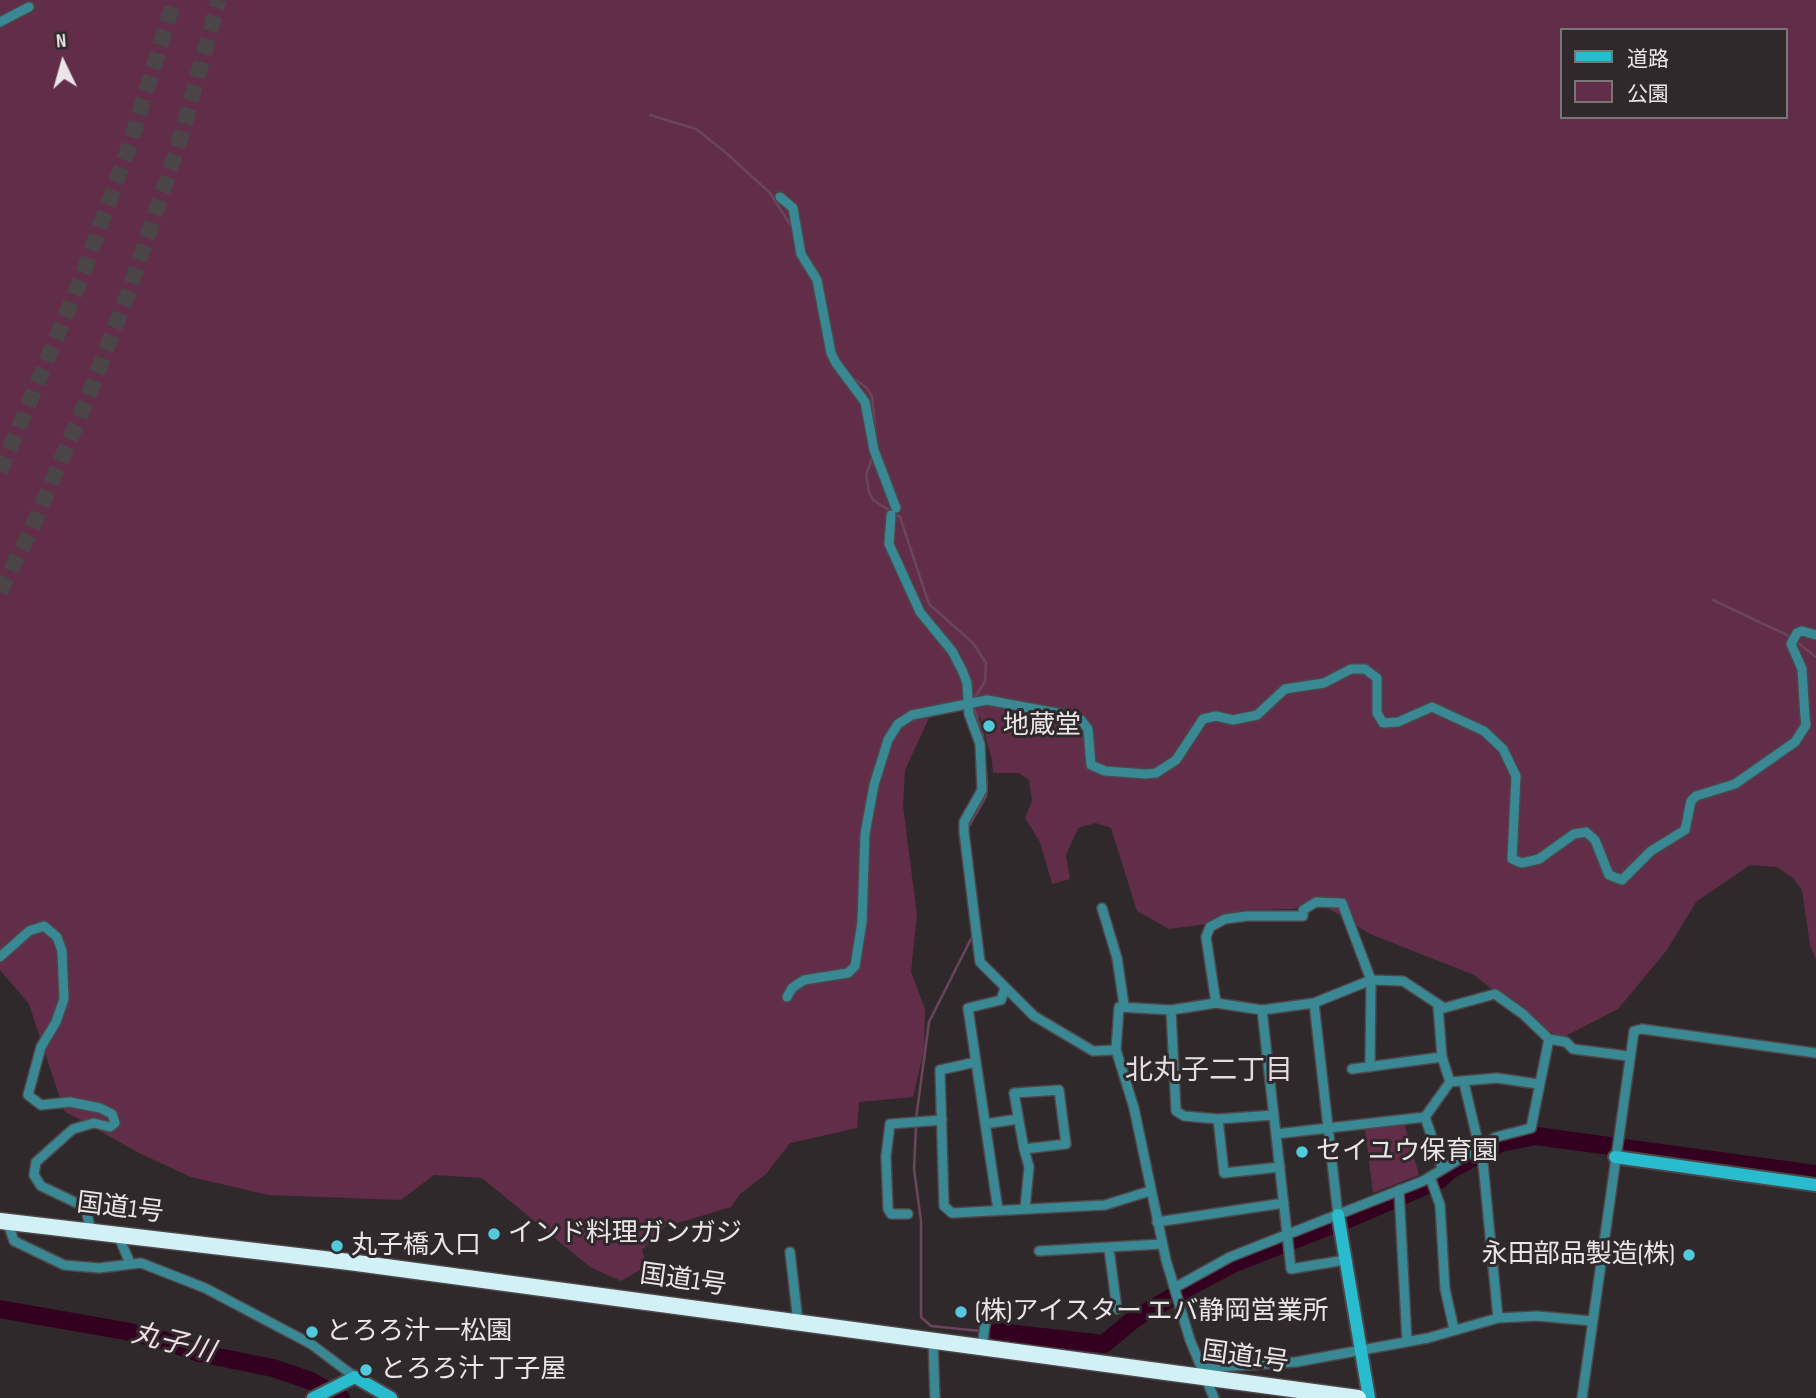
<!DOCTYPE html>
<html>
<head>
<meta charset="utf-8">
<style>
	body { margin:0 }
	#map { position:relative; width:1816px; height:1398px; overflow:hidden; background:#30292c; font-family:"Sofia Sans Condensed","Noto Sans JP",sans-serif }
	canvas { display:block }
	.legend { position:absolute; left:1560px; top:28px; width:228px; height:91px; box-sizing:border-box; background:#30292c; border:2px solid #7a7577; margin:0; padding:9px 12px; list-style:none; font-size:21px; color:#eae6e8 }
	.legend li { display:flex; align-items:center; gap:14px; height:35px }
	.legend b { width:35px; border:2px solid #7a7577 }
	.north { position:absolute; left:28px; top:28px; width:70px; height:70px; -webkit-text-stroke:5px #30292c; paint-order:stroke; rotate:355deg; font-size:19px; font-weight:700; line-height:28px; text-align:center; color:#eae6e8 }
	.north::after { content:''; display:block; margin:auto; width:24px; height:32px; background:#eae6e8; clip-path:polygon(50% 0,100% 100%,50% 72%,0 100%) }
</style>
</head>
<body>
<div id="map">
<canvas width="1816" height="1398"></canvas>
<ul class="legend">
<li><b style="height:9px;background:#29bccf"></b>道路</li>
<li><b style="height:19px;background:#612d49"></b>公園</li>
</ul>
<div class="north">N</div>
</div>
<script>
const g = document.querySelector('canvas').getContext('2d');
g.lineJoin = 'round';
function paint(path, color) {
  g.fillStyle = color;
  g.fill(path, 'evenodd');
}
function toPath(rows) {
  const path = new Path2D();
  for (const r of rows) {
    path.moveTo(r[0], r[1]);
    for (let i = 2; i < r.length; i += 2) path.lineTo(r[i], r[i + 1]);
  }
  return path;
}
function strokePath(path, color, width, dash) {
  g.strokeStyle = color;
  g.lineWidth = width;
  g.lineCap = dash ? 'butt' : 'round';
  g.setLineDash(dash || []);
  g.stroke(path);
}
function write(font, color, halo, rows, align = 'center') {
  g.font = font + ' "Sofia Sans Condensed","Noto Sans JP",sans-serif';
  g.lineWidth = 6;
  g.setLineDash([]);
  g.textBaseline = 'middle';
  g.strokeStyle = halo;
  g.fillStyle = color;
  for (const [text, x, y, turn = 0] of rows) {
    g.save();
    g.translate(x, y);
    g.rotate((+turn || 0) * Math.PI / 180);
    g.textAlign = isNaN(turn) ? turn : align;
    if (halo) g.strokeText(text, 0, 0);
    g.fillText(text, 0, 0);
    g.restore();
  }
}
const green = toPath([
	[0,0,1816,0,1816,960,1810,945,1802,890,1793,878,1777,867,1750,865,1696,902,1667,950,1618,1009,1562,1038,1534,1023,1474,975,1370,934,1312,898,1294,909,1242,910,1206,924,1169,929,1137,911,1111,828,1096,823,1078,828,1066,855,1070,879,1052,884,1040,842,1025,818,1032,801,1029,780,1019,773,993,773,992,760,980,717,959,710,929,718,905,770,903,806,917,915,911,972,925,1009,924,1050,913,1097,859,1102,857,1128,790,1143,766,1174,740,1194,731,1207,664,1227,642,1250,647,1266,621,1281,590,1267,482,1178,434,1175,401,1200,268,1195,191,1177,139,1153,64,1111,29,1004,0,970],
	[1562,30,1786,30,1786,117,1562,117],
	[1404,1123,1419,1175,1373,1193,1365,1129]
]);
const stream = toPath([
	[650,115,696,129,725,152,770,193,793,229],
	[850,376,866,387,872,396,876,439],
	[873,456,866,475,869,492,873,500,900,517,929,604,973,643,986,663,985,681,974,699],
	[1713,600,1789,636,1816,657],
	[968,828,986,796,987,785,983,736,973,705],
	[916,1119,929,1022,973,935],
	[916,1126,914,1169,921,1221,921,1317,931,1326,980,1331],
	[987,1331,998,1332]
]);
const river = toPath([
	[1346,1220,1439,1180,1450,1170,1501,1143,1536,1136,1816,1174],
	[0,1309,125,1331,163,1340,199,1353,273,1368,311,1381,341,1398],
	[998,1332,1104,1344,1134,1319,1202,1280,1237,1262,1332,1225]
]);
const highwayTunnel = toPath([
	[0,472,81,279,131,141,174,0],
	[0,592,32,528,86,402,130,288,178,146,219,0]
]);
const street = toPath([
	[0,22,29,7],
	[780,197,793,208,801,254,817,280,831,353,836,363,865,402,874,450,896,508],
	[891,515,889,544,920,612,952,651,962,670,967,683,969,714,980,744,982,790,964,822,964,832,980,962,1034,1016,1093,1051,1116,1050],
	[1102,908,1117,958,1124,1005],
	[0,957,29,931,44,926,57,937,62,951,64,999,56,1022,41,1047,28,1095,41,1105,70,1102,100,1108,112,1114,115,1123,110,1127,94,1123,73,1129,36,1162,34,1175,41,1186,85,1207,91,1230],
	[787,997,792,988,804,980,848,973,855,966,862,922,865,834,874,785,888,740,898,724,912,715,987,700,1068,715,1081,720,1088,729,1091,765,1105,771,1146,774,1156,773,1176,760,1203,719,1216,716,1233,720,1257,715,1285,689,1324,683,1351,669,1365,669,1377,678,1377,713,1383,723,1398,722,1432,707,1484,731,1503,749,1516,776,1512,859,1522,863,1539,859,1574,834,1586,832,1595,840,1609,875,1622,880,1651,851,1685,830,1691,801,1696,796,1735,784,1795,742,1806,725,1805,717,1802,669,1791,644,1797,633,1802,631,1816,635],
	[1216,1003,1206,937,1210,927,1225,919,1247,916,1303,916,1303,910,1316,902,1342,903,1371,980,1370,1067],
	[1314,1003,1338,1215],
	[1438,1006,1442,1057,1450,1082,1497,1078,1538,1084],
	[1171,1010,1176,1111,1184,1116,1218,1119,1274,1115],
	[1262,1010,1291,1269,1345,1260],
	[976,1062,940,1070,944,1206,952,1213,1105,1205,1150,1191],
	[1352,1069,1442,1057],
	[1464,1083,1483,1163,1498,1318],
	[1059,1090,1066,1144,1024,1149,1014,1093,1059,1090],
	[1425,1117,1442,1167],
	[1218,1119,1224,1173,1280,1167],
	[985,1124,1018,1119],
	[1276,1134,1425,1117,1450,1082],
	[1024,1149,1029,1167,1025,1208],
	[1430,1177,1440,1205,1445,1289,1454,1329],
	[1399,1190,1407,1342],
	[998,1210,968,1008,1001,1000,1005,988],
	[908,1214,891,1214,888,1209,886,1156,890,1124,942,1120],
	[7,1221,14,1241,64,1265,99,1268,141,1263,205,1288,311,1344,355,1377],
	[1157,1222,1284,1203],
	[118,1235,130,1263],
	[1109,1249,1117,1309],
	[1039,1251,1162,1244],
	[790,1252,798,1322],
	[1176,1287,1230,1257,1423,1181,1496,1137,1531,1128,1549,1039],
	[933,1340,935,1398],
	[982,1347,985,1325],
	[1202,1368,1296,1362,1428,1338,1498,1318,1537,1316,1592,1321],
	[1214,1398,1190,1340,1166,1260,1134,1108,1116,1050,1119,1007,1171,1010,1216,1003,1262,1010,1314,1003,1371,980,1403,981,1444,1008,1495,994,1523,1014,1549,1039,1566,1042,1573,1049,1628,1056],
	[1582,1398,1634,1031,1642,1029,1816,1053]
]);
const secondary = toPath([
	[1615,1157,1816,1185],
	[1338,1215,1369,1398],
	[313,1398,355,1377,391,1398]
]);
const highway = toPath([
	[0,1221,349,1262,1358,1398]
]);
const markers = [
	[989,726,7,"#53cadc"],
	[1302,1152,7,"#53cadc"],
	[494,1234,7,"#53cadc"],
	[337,1246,7,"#53cadc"],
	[1689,1255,7,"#53cadc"],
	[961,1312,7,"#53cadc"],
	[312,1332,7,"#53cadc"],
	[366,1370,7,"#53cadc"]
];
const poiNames = [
	["地蔵堂",1003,726],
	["セイユウ保育園",1316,1152],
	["インド料理ガンガジ",508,1234],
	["丸子橋入口",351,1246],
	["永田部品製造(株)",1675,1255,"right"],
	["(株)アイスター エバ静岡営業所",975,1312],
	["とろろ汁 一松園",326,1332],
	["とろろ汁 丁子屋",380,1370]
];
const streetNames = [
	["国道1号",120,1209,7],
	["国道1号",683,1281,8],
	["国道1号",1245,1358,8]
];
const neighbourhoodNames = [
	["北丸子二丁目",1209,1072]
];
const waterNames = [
	["丸子川",173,1344,14]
];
paint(green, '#612d49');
strokePath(stream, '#6a455b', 2.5);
strokePath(river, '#33001f', 18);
strokePath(highwayTunnel, '#4c4548', 16, [16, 8]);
strokePath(street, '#4e474a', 12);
strokePath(secondary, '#4e474a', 16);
strokePath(highway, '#4e474a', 19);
strokePath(street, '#398893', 9);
strokePath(secondary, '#29bccf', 12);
strokePath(highway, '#d1f1f7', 16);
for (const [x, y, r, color] of markers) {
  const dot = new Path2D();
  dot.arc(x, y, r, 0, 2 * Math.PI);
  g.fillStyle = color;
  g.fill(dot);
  strokePath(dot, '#30292c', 2.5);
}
write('26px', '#eae6e8', '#30292c', poiNames, 'left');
write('26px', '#eae6e8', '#30292c', streetNames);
write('28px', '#e5dce0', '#30292c', neighbourhoodNames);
write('italic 28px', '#f3dce6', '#30292c', waterNames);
</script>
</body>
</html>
